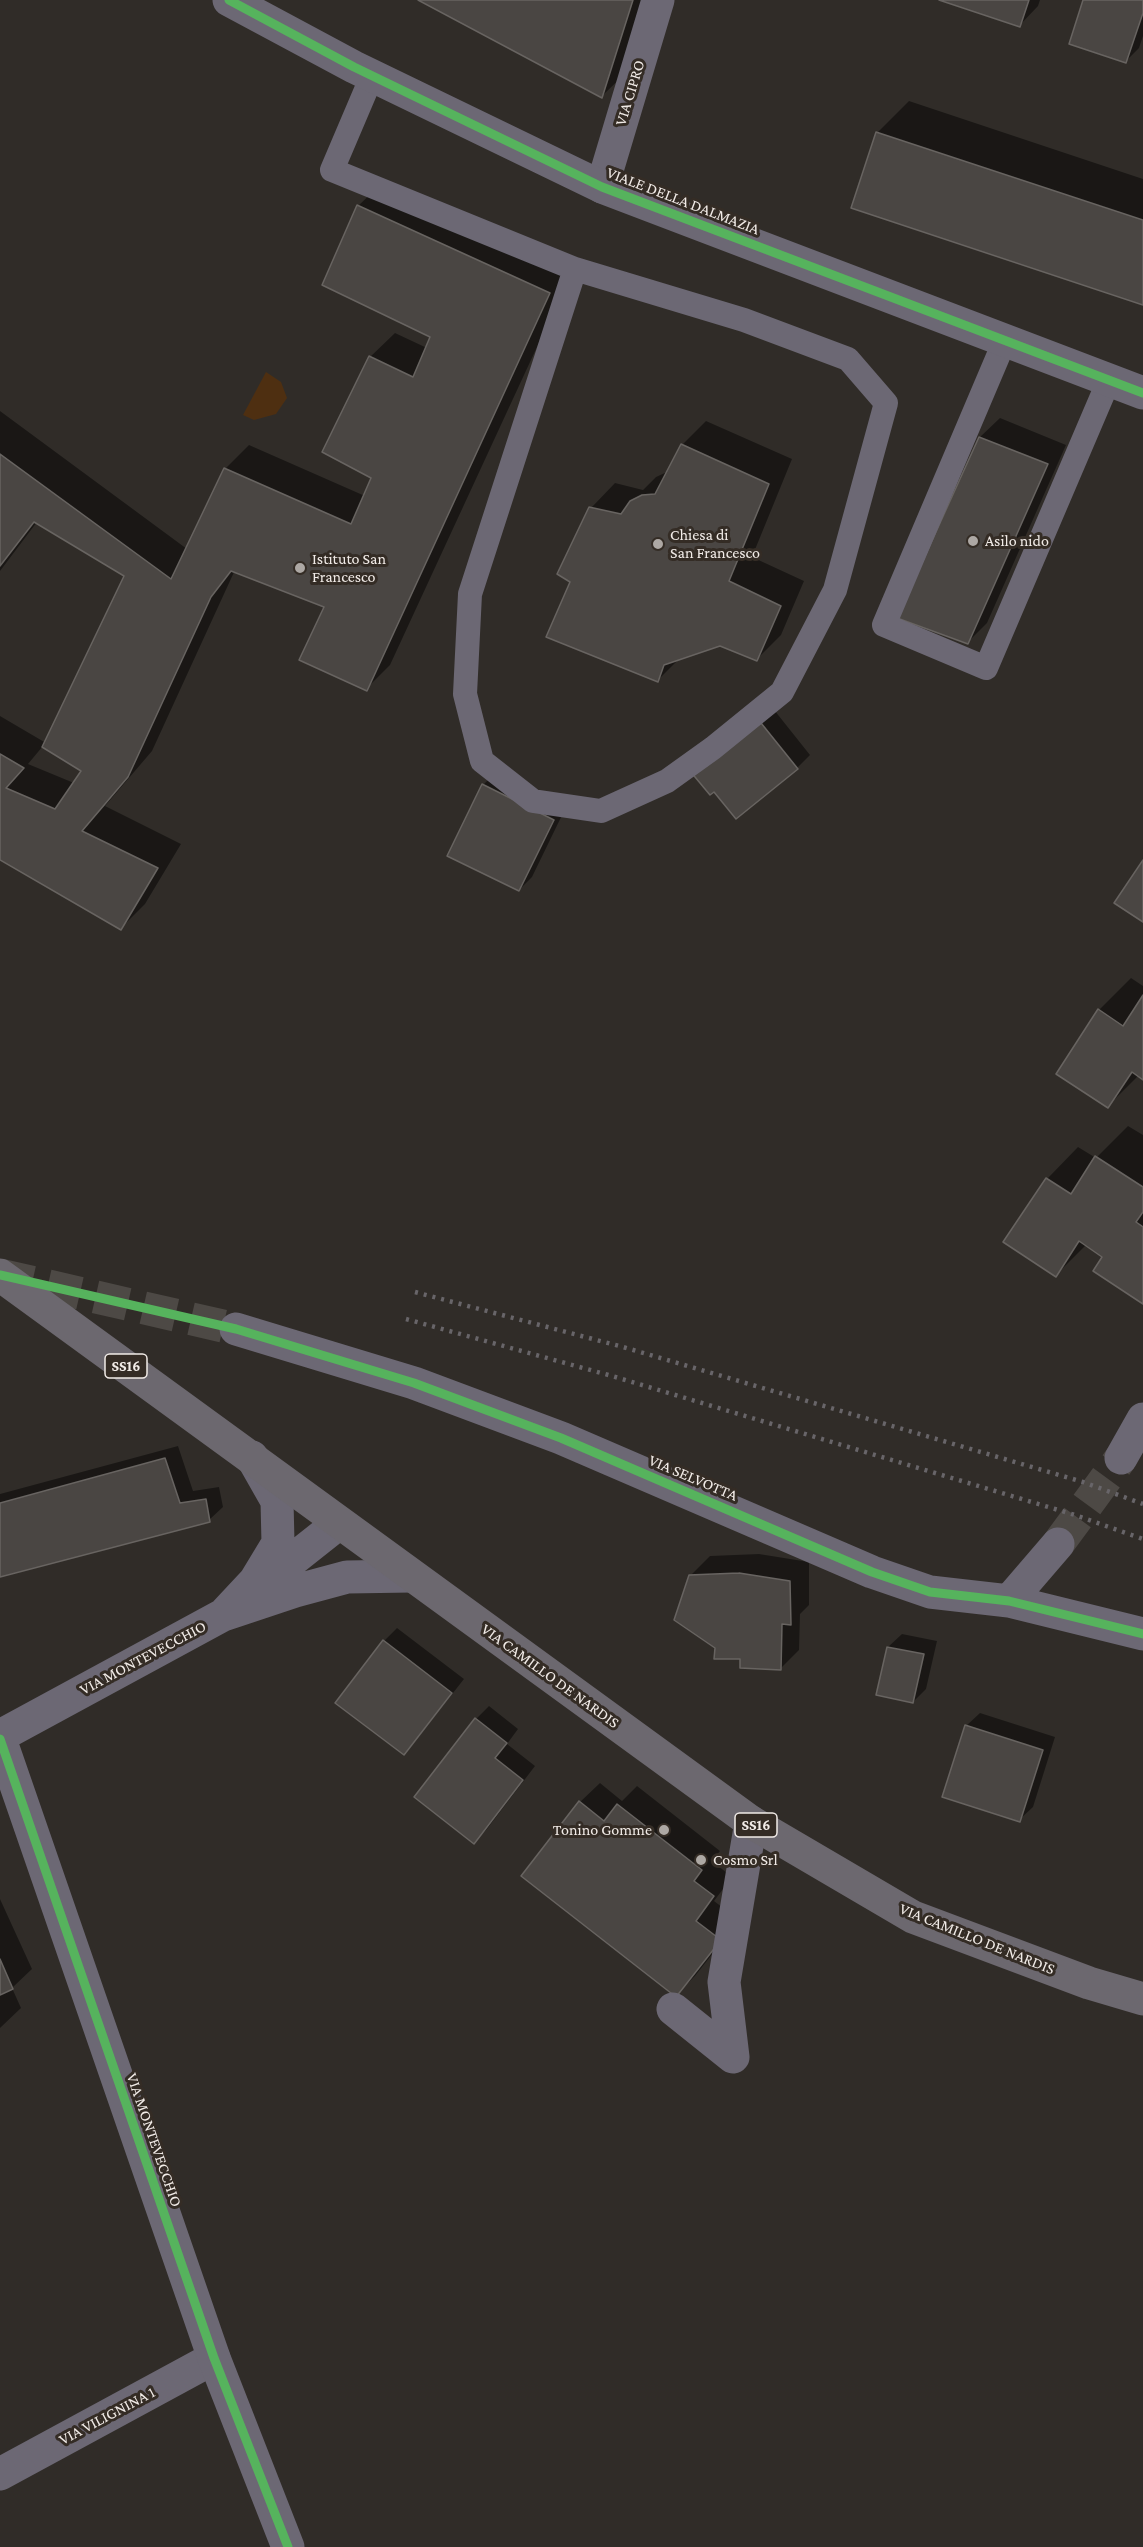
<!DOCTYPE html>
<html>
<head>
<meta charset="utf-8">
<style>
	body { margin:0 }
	canvas { display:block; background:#302c28 }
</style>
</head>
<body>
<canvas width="1143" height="2547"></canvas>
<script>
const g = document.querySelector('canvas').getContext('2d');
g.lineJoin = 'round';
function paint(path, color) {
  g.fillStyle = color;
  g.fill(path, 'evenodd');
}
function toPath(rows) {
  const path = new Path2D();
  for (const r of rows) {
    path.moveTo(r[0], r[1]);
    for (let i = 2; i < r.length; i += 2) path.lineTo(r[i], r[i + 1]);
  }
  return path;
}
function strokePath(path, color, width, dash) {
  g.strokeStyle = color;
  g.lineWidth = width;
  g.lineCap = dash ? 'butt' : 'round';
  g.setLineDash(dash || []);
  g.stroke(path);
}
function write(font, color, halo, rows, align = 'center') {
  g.font = font + ' "Crimson Pro",serif';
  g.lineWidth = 6;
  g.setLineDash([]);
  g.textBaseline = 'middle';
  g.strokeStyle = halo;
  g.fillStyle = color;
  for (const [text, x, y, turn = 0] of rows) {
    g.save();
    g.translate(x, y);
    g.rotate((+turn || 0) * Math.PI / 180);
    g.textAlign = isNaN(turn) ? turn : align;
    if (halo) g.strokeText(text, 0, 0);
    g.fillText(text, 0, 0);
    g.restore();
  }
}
const green = toPath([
	[266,372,281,382,287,398,276,414,254,420,243,415]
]);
const shadow = toPath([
	[422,0,654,0,634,65,602,96],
	[943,0,1040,0,1038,6,1019,26],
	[1085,0,1143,0,1143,36,1139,48,1126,61],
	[909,101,1143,179,1143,303,877,133],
	[383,182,573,269,390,665,366,689,326,606,235,570,152,751,105,806,181,844,145,904,121,928,0,858,0,716,46,743,126,576,37,522,0,571,0,411,187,549,225,469,249,445,365,496,373,477,370,357,395,333,427,348,432,337,358,206],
	[43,746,83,770,74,783,28,764],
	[1000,418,1066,445,987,623,968,642,899,617,980,437],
	[706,421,792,459,752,557,804,581,781,635,756,660,720,644,680,658,658,680,571,581,591,508,615,483,643,490,656,477,669,471,682,445],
	[771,706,810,755,797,768,714,789],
	[496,772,566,807,532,877,519,890,483,785],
	[1131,978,1143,986,1143,1078,1139,1075,1108,1106,1099,1010],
	[1128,1126,1143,1135,1143,1302,1104,1256,1087,1244,1056,1275,1047,1179,1078,1147,1096,1158],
	[178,1446,193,1491,219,1487,223,1507,209,1520,0,1575,0,1494],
	[759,1554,809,1562,809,1605,800,1614,799,1650,780,1669,716,1647,690,1576,710,1556],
	[397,1628,464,1679,416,1740,403,1753,384,1641],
	[902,1634,937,1641,926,1689,913,1702,888,1647],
	[489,1706,518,1729,507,1744,535,1766,487,1829,474,1842,476,1719],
	[980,1713,1055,1737,1033,1807,1019,1820,966,1726],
	[600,1783,622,1801,637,1786,720,1851,712,1861,732,1877,714,1901,739,1920,695,1976,676,1995,580,1802],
	[0,1899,32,1969,12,1988,21,2008,0,2028]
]);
const building = toPath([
	[418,0,633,0,602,98,418,0],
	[939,0,1029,0,1020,27,939,0],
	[1083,0,1143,0,1143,13,1126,63,1069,44,1083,0],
	[876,132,1143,220,1143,305,851,208,876,132],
	[357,205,550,293,367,691,299,660,324,607,231,571,211,597,128,777,82,831,158,868,121,930,0,860,0,754,24,768,6,788,55,809,81,771,42,747,124,576,34,522,0,566,0,454,171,579,224,468,351,524,371,478,322,452,369,356,413,377,430,337,322,285,357,205],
	[979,437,1048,464,968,644,897,618,979,437],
	[681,444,769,484,729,581,781,606,757,661,720,646,664,665,658,682,546,637,570,582,557,574,589,507,621,514,630,501,642,495,655,494,681,444],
	[757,718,798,769,736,819,714,792,710,795,690,771,757,718],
	[482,784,554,820,519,891,447,856,482,784],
	[1143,860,1143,922,1114,903,1143,860],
	[1143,995,1143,1080,1132,1072,1108,1108,1056,1074,1098,1009,1123,1026,1143,995],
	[1095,1156,1143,1187,1143,1212,1136,1222,1143,1227,1143,1304,1093,1271,1102,1257,1079,1241,1056,1277,1003,1242,1046,1178,1071,1194,1095,1156],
	[165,1458,180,1503,206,1499,210,1522,0,1577,0,1503,165,1458],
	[739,1573,790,1581,791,1625,782,1624,781,1670,740,1668,740,1659,714,1659,715,1648,674,1620,689,1575,739,1573],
	[383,1640,452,1693,404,1755,335,1703,383,1640],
	[887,1647,924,1654,913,1703,876,1695,887,1647],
	[475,1718,507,1743,495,1758,523,1780,474,1844,414,1797,475,1718],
	[965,1725,1043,1750,1020,1822,942,1797,965,1725],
	[579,1801,604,1821,617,1804,702,1870,694,1881,714,1896,696,1921,721,1940,676,1997,521,1876,579,1801],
	[0,1959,13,1989,0,1995,0,1959]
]);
const minorTunnel = toPath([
	[0,1275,236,1329],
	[1058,1544,1121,1458]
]);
const service = toPath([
	[372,76,332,170,575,269,470,594,465,694,482,761,533,801,601,811,667,781,713,748,782,692,835,590,886,403,848,359,744,320,575,269],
	[1005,340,884,625,986,668,1109,380]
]);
const minor = toPath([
	[602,187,658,0],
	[236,1329,414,1383,561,1438,872,1572,930,1592,1009,1601,1143,1634],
	[1121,1458,1143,1419],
	[1009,1601,1058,1544],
	[673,2009,733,2057,724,1982,751,1822],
	[0,2474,214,2358]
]);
const tertiary = toPath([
	[229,0,354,67,602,187,1143,393],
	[262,1584,339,1523],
	[226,1612,255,1581,278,1543,277,1501,252,1457],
	[0,1736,223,1615,295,1591,347,1577,411,1576],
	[0,1739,214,2358,288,2547]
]);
const primary = toPath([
	[0,1275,751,1822,913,1917,1089,1983,1143,1999]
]);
const rail = toPath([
	[415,1292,623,1347,1083,1482,1143,1504],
	[406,1319,612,1376,1075,1515,1143,1539]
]);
const cycleway = toPath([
	[229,0,354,67,602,187,1143,393],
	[0,1275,236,1329,414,1383,561,1438,872,1572,930,1592,1009,1601,1143,1634],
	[0,1739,214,2358,288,2547]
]);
const markers = [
	[973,541,6,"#ada8a4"],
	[658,544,6,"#ada8a4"],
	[300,568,6,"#ada8a4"],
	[664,1830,6,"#ada8a4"],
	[701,1860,6,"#ada8a4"]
];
const shields = [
	[126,1366,42],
	[756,1825,42]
];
const shieldNames = [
	["SS16",126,1366],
	["SS16",756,1825]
];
const streetNames = [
	["VIA CIPRO",630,93,-73],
	["VIALE DELLA DALMAZIA",683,201,21],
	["VIA SELVOTTA",693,1478,23],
	["VIA MONTEVECCHIO",143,1658,-28],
	["VIA CAMILLO DE NARDIS",550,1676,36],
	["VIA CAMILLO DE NARDIS",977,1939,22],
	["VIA MONTEVECCHIO",154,2140,71],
	["VIA VILIGNINA 1",107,2416,-28]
];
const poiNames = [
	["Chiesa di",670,535],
	["San Francesco",670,553],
	["Asilo nido",985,541],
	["Istituto San",312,559],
	["Francesco",312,577],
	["Tonino Gomme",652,1830,"right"],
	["Cosmo Srl",713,1860]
];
paint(green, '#4e2f11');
paint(shadow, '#0007');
paint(building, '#4a4643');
strokePath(building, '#686461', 1.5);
strokePath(minorTunnel, '#4d4945', 33, [33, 16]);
strokePath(service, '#6c6874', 24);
strokePath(minor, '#6c6874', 33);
strokePath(tertiary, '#6c6874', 33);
strokePath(primary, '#6c686f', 33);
strokePath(rail, '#686569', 4.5, [3, 6]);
strokePath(cycleway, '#56b35d', 9);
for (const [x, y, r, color] of markers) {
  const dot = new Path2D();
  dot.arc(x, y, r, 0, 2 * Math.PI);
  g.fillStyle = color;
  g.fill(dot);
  strokePath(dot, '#342c25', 2);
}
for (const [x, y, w] of shields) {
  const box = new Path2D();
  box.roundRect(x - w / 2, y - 12, w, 24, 4.5);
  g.fillStyle = '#342c25';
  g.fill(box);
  strokePath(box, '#f1ebe7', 1.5);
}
write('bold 15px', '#f1ebe7', null, shieldNames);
write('16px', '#f1ebe7', '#342c25', streetNames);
write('16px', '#f1ebe7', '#342c25', poiNames, 'left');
</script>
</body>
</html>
